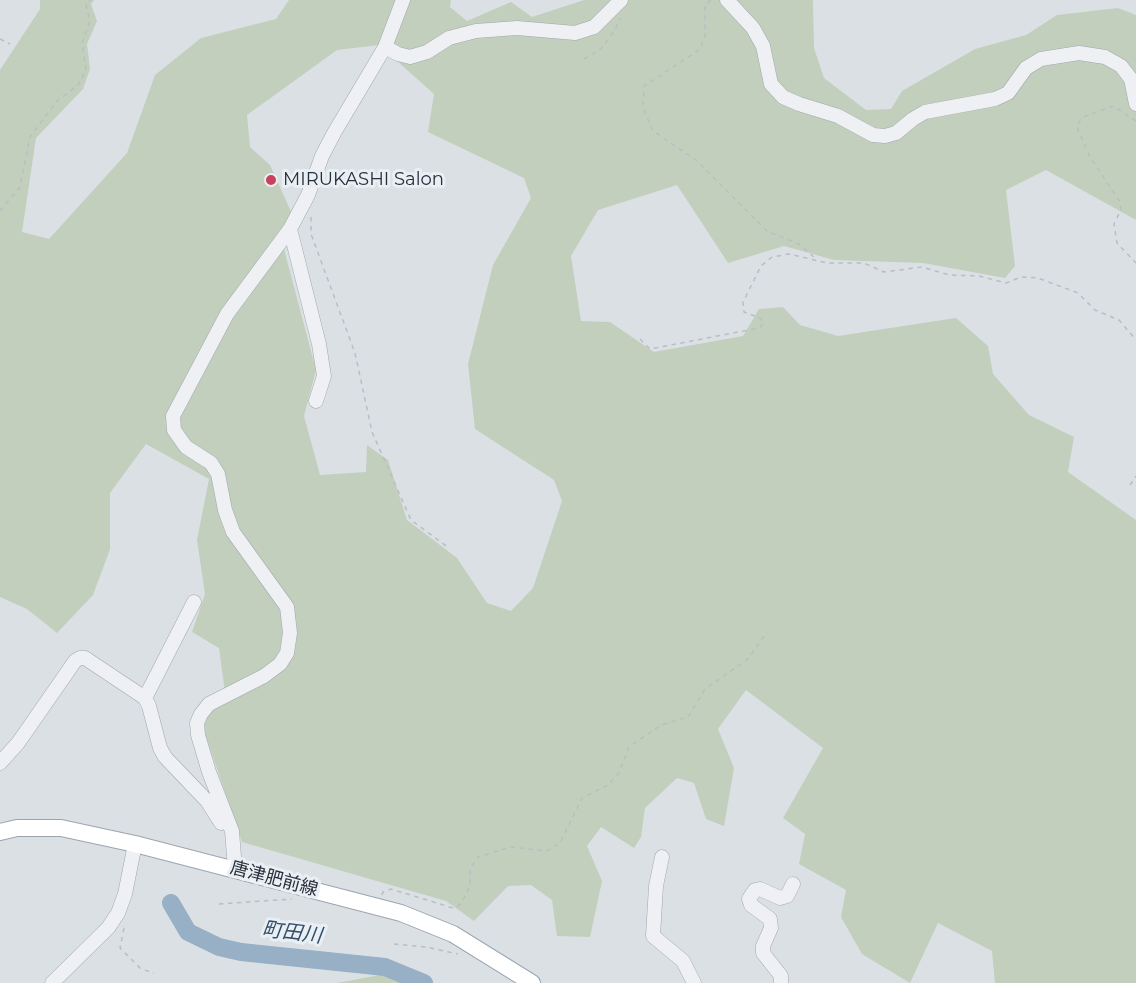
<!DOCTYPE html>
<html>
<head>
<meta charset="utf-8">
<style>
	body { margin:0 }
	canvas { display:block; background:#dbe0e5 }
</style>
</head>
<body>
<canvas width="1136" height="983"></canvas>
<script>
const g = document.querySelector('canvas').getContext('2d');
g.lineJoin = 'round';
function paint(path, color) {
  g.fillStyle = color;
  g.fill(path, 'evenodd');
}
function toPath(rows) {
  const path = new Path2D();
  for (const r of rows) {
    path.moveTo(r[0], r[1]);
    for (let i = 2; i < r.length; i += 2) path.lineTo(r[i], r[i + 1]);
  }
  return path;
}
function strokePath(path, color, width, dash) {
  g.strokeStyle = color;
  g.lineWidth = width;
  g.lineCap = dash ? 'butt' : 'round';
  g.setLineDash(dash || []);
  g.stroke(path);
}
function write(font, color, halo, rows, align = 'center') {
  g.font = font + ' Montserrat,"Noto Sans JP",sans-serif';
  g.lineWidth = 6;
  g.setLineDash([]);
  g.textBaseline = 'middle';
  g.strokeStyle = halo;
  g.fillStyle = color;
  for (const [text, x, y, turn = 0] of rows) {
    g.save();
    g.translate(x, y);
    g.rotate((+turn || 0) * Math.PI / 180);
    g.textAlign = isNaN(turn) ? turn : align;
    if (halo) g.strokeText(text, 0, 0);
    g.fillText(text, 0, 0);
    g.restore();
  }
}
const green = toPath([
	[40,0,94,0,91,4,97,21,87,44,90,69,83,89,36,138,22,232,49,239,127,153,155,75,201,38,276,19,289,0,451,0,450,7,467,21,511,2,532,17,584,0,813,0,814,48,824,78,866,110,891,109,902,91,975,49,1026,35,1057,15,1118,8,1136,15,1136,220,1046,170,1006,190,1015,266,1005,278,923,263,834,260,784,246,728,263,677,185,598,210,571,256,581,321,610,322,654,352,743,336,759,309,783,307,800,325,838,336,956,318,988,346,993,374,1029,415,1074,437,1068,472,1136,520,1136,983,995,983,992,951,938,923,910,983,862,954,841,917,846,890,799,864,805,834,783,818,823,748,746,690,718,729,734,768,724,826,706,819,694,783,677,778,645,808,641,837,634,848,601,827,587,846,602,881,590,937,557,936,552,900,531,885,508,886,474,921,446,901,242,842,203,728,210,710,226,700,219,648,192,632,205,594,197,540,209,479,146,444,110,493,110,549,93,595,57,633,27,609,0,597,0,70,40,9],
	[379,45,434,94,428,132,524,178,531,198,493,265,468,364,475,429,554,480,562,501,533,588,511,611,487,603,457,558,407,520,388,460,367,445,366,472,320,475,304,416,316,370,280,234,292,214,270,165,250,147,247,115,337,50],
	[391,973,403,983,337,983]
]);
const river = toPath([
	[171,903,188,932,219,947,241,952,385,967,424,983]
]);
const path = toPath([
	[711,0,705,5,705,38,699,50,644,86,643,108,653,131,696,160,767,231,799,244,816,259],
	[0,39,10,44],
	[584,59,601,49,615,30,620,18],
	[1136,121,1113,106,1081,118,1077,127,1090,157,1120,202,1121,210,1114,224,1117,243,1136,263],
	[0,211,20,187,30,137,57,101,78,85,86,70,82,43,90,21,86,5,90,0],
	[311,217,311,234,355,353,372,432,411,520,449,548],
	[640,339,650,349,759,328,764,323,760,318,744,312,743,302,761,266,772,257,789,254,827,263,864,263,884,272,922,267,949,275,979,276,1006,283,1021,277,1038,278,1078,293,1095,310,1119,320,1136,340],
	[1130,485,1136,476],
	[382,895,383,892,391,889,453,908,461,904,470,886,470,869,478,857,511,847,547,851,560,843,582,798,608,785,619,773,629,747,661,725,688,717,705,689,748,659,767,632],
	[219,904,292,899],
	[124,928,120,948,141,969,154,973],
	[394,944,426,947,458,954]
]);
const minor = toPath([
	[727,0,753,28,763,46,771,84,783,97,799,104,838,116,873,135,885,136,896,133,913,119,925,112,995,99,1008,93,1026,68,1041,59,1079,53,1105,57,1121,66,1131,79,1136,104],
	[385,47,398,54,410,57,427,52,449,38,476,31,517,28,575,33,594,27,621,0],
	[290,229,319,344,324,376,316,401],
	[145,698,194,602],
	[0,763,18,743,75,661,80,658,85,658,145,698,149,706,160,748,165,757,207,801,221,823],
	[662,857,656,886,653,936,683,961,694,983],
	[235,869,232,831,209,772,198,735,197,723,201,714,209,704,264,676,280,664,287,653,290,633,287,607,233,532,225,510,218,474,211,463,186,447,174,430,173,416,227,314,290,229,308,195,322,156,334,133,385,47,403,0],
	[52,983,108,928,118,913,125,894,135,844],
	[781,983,781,976,763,953,763,946,771,928,770,919,751,905,749,899,755,890,760,889,780,898,787,896,793,884]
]);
const major = toPath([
	[0,832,17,828,61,828,135,844,401,913,453,934,532,983]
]);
const markers = [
	[271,180,6,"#c9415d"]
];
const poiNames = [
	["MIRUKASHI Salon",283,180]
];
const streetNames = [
	["唐津肥前線",274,879,15]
];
const waterNames = [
	["町田川",292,933,7]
];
paint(green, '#c2cfbd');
strokePath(river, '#97b0c5', 18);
strokePath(minor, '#a1a7af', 15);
strokePath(major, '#9ba5b1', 18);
strokePath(path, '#babec4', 1.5, [4.5, 4.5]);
strokePath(minor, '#eef0f4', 14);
strokePath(major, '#fff', 16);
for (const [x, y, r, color] of markers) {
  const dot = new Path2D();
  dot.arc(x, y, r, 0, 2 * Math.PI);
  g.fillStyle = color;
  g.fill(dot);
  strokePath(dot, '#eaeff3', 2);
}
write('18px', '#262f3b', '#eaeff3', poiNames, 'left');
write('18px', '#262f3b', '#eaeff3', streetNames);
write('italic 20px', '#314f6d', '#eaeff3', waterNames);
</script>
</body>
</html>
